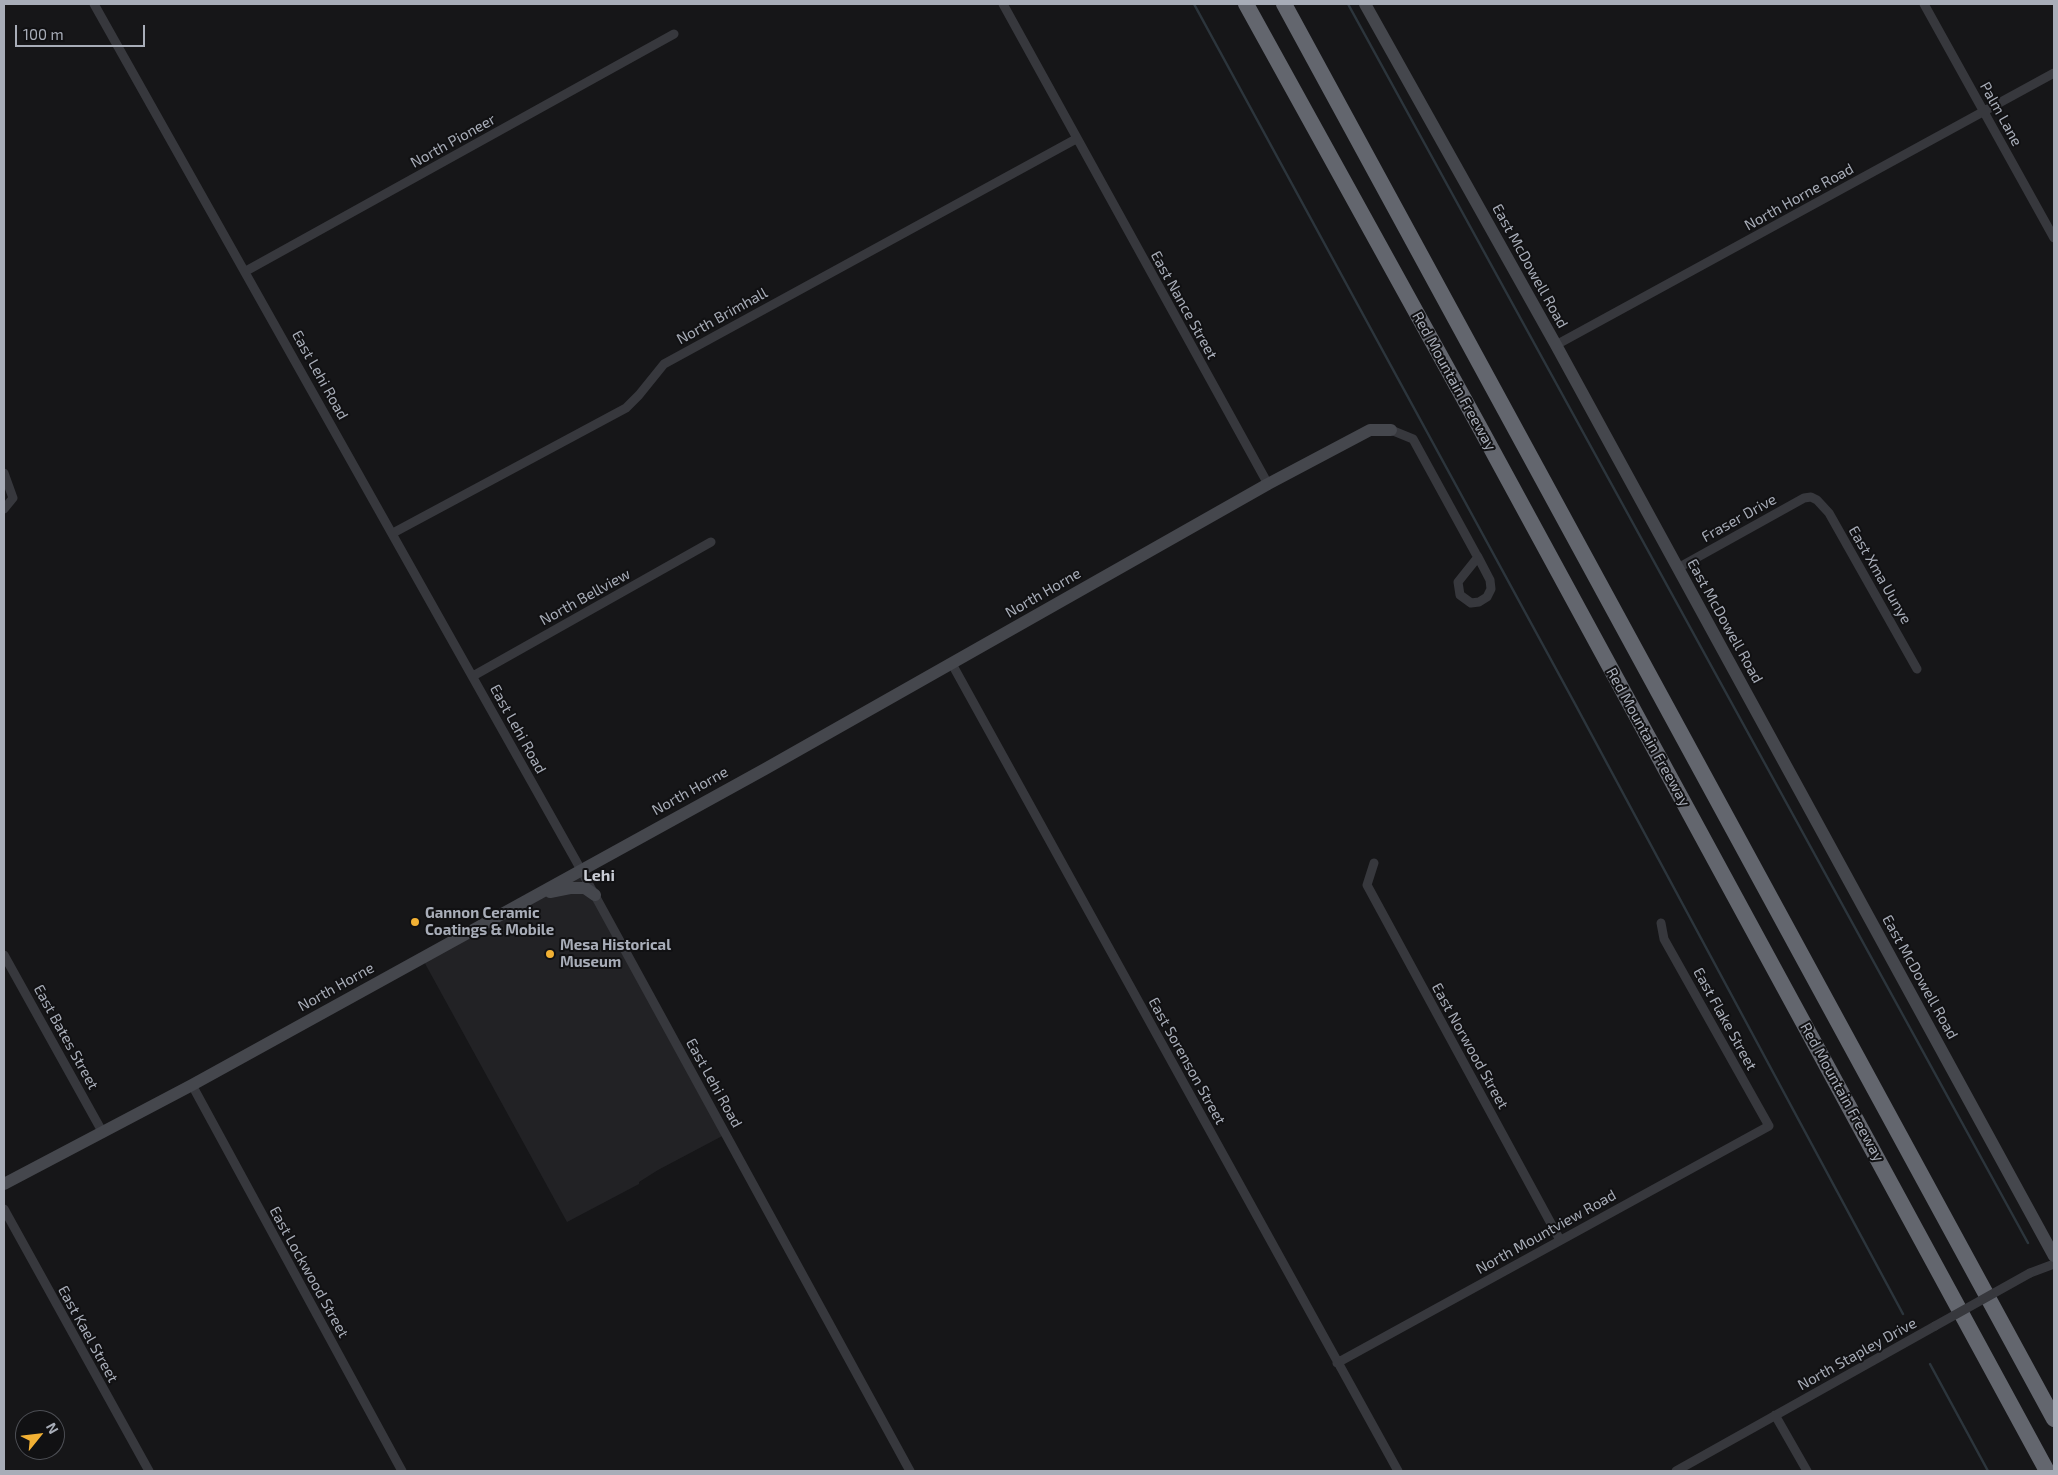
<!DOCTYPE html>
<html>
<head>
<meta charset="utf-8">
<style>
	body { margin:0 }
	#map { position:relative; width:2058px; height:1475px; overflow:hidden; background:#161618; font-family:"Exo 2",sans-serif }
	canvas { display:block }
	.frame { position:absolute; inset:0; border:5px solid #a8adb8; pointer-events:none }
	.north { position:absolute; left:15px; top:1410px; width:50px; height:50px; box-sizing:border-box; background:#111113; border:1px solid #4d4f55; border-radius:50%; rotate:61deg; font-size:14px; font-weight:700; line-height:20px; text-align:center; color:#a8adb8 }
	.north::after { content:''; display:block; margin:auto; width:18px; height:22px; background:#f2b134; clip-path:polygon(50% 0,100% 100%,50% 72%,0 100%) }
	.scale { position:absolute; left:15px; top:25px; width:130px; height:22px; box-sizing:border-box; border:2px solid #a8adb8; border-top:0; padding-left:6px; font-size:15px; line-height:18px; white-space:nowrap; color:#a8adb8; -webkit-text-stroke:4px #111113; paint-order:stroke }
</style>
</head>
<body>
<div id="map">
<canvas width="2058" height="1475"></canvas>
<div class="frame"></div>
<div class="north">N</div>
<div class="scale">100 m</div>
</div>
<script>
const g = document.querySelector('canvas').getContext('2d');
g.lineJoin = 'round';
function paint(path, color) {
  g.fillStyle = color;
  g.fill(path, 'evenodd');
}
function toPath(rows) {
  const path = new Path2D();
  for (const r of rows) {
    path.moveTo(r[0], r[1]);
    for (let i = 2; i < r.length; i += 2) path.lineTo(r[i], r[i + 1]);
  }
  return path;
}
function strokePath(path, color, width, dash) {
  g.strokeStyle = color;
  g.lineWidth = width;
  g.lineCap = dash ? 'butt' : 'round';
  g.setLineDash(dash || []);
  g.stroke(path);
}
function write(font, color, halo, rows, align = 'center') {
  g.font = font + ' "Exo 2",sans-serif';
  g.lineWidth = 4;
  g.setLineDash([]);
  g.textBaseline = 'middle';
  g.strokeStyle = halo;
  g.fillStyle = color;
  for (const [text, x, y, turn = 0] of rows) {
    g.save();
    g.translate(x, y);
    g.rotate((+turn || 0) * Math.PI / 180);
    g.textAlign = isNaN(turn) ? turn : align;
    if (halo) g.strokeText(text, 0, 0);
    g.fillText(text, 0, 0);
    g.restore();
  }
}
const built = toPath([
	[581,870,726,1134,658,1170,639,1182,639,1184,567,1222,422,958]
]);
const stream = toPath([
	[1194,4,1574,702,1903,1314],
	[1348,4,2028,1243],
	[1930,1364,1988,1471]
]);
const street = toPath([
	[94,4,575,859,910,1471],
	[1003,4,1268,484],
	[1924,4,2054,238],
	[246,271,674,34],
	[1556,345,2054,73],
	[1391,430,1413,439,1476,554,1478,557,1490,580,1491,589,1487,597,1479,602,1471,603,1460,595,1458,582,1478,557],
	[4,473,13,498,4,509],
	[393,533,626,408,639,395,664,364,1076,139],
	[1678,568,1804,498,1811,497,1817,500,1829,513,1917,669],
	[952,664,1398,1471],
	[473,676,711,542],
	[1374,863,1367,885,1560,1240],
	[4,955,103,1133],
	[192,1085,402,1471],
	[4,1209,149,1471],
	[2030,1273,2054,1264],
	[1337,1363,1769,1126,1664,939,1661,923],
	[1775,1415,1807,1471],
	[1676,1471,1935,1326]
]);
const secondary = toPath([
	[1365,4,1556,345,2054,1256],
	[550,892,570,888,585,888,595,895],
	[4,1184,192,1085,765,769,1268,484,1370,430,1391,430]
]);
const highway = toPath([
	[1246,4,1479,426,2047,1471],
	[1284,4,2054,1419]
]);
const streetBridge = toPath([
	[1935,1326,2030,1273]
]);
const markers = [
	[415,922,5,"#f2b134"],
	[550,954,5,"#f2b134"]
];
const streetNames = [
	["Palm Lane",2001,114,61],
	["North Pioneer",453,141,-29],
	["North Horne Road",1799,197,-29],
	["East McDowell Road",1530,266,61],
	["East Nance Street",1184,305,61],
	["North Brimhall",722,316,-29],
	["East Lehi Road",320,375,61],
	["Red Mountain Freeway",1454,381,61],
	["Fraser Drive",1739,518,-29],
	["East Xma Uunye",1880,575,60],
	["North Horne",1043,593,-30],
	["North Bellview",585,597,-29],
	["East McDowell Road",1725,621,61],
	["East Lehi Road",518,729,61],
	["Red Mountain Freeway",1648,737,61],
	["North Horne",690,791,-29],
	["East McDowell Road",1920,977,61],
	["North Horne",336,987,-29],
	["East Flake Street",1725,1019,61],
	["East Bates Street",66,1037,61],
	["East Norwood Street",1470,1046,61],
	["East Sorenson Street",1187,1061,61],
	["East Lehi Road",714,1083,61],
	["Red Mountain Freeway",1842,1092,61],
	["North Mountview Road",1546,1232,-29],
	["East Lockwood Street",309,1272,61],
	["East Kael Street",88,1334,61],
	["North Stapley Drive",1857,1354,-29]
];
const poiNames = [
	["Gannon Ceramic",425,913],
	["Coatings & Mobile",425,930],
	["Mesa Historical",560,945],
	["Museum",560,962]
];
const neighbourhoodNames = [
	["Lehi",599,876]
];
paint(built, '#222225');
strokePath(stream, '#2c353c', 2.5);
strokePath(street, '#37383d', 9);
strokePath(secondary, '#45474d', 12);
strokePath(highway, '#63666e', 16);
strokePath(streetBridge, '#37383d', 9);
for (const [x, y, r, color] of markers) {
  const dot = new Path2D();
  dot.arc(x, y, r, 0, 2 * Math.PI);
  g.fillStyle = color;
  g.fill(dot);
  strokePath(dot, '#111113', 2);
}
write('15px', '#a8adb8', '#111113', streetNames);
write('bold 15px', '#a8adb8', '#111113', poiNames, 'left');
write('bold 16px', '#c9ccd4', '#111113', neighbourhoodNames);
</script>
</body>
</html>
